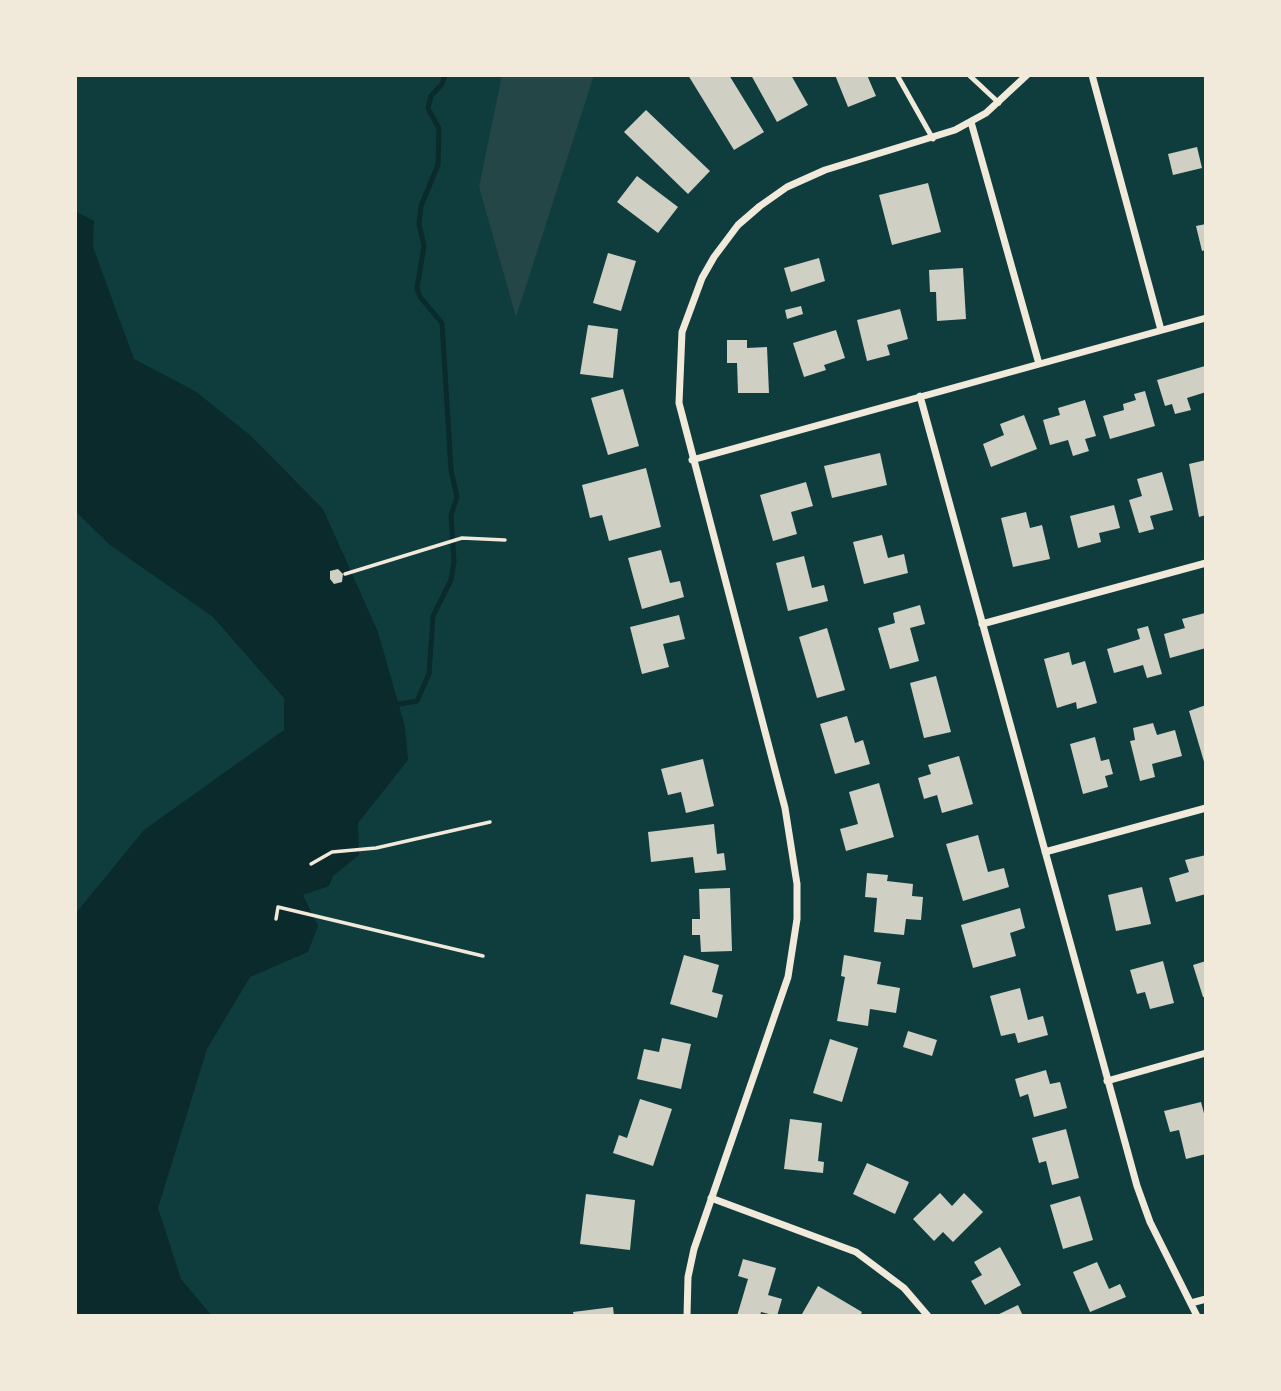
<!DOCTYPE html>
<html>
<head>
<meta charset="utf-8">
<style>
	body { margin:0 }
	#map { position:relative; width:1281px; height:1391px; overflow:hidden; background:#0f3d3e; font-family:Commissioner,sans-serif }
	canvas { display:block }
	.frame { position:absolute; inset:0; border:77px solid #f1e9da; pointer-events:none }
</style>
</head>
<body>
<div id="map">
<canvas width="1281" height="1391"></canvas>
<div class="frame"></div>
</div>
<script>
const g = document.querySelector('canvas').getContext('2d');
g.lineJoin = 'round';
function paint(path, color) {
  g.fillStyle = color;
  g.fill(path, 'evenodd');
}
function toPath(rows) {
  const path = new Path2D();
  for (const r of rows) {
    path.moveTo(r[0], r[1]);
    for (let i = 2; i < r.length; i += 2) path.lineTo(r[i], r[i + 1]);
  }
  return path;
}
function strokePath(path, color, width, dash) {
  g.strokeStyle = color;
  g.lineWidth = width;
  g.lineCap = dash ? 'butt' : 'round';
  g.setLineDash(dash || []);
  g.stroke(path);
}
const green = toPath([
	[502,75,594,75,516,317,479,187]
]);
const water = toPath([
	[75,211,94,221,93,247,134,359,195,391,251,436,323,509,378,632,405,727,408,760,358,823,359,855,333,876,329,886,303,895,318,926,308,952,250,977,207,1049,158,1208,181,1279,212,1316,75,1316,75,914,144,830,284,730,284,698,213,617,110,545,75,511]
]);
const stream = toPath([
	[394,705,417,701,429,674,433,616,451,580,454,562,451,515,457,497,451,470,442,323,420,297,417,288,424,246,419,224,421,206,438,165,439,129,428,108,431,96,442,84,445,75]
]);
const building = toPath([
	[688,75,729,75,764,132,734,150],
	[751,75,791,75,808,105,777,122],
	[835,75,867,75,876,96,848,107],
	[646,110,710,171,688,194,624,132],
	[1197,147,1202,168,1173,175,1168,154],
	[637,176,678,207,658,233,617,202],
	[928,183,941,232,892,245,879,195],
	[1206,224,1206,250,1202,251,1196,226],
	[608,253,636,261,621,311,593,303],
	[819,258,825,281,791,292,784,268],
	[963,268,966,319,937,321,936,292,930,292,929,270],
	[801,306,803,314,787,319,785,310],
	[900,309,908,339,887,345,890,355,867,361,857,320],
	[588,325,618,329,613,378,580,374],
	[836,330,845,358,824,365,826,370,804,377,793,343],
	[727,340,747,340,747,348,767,347,769,393,738,393,737,363,727,363],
	[1205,366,1206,392,1187,398,1191,410,1175,414,1172,404,1165,406,1157,380],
	[623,389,639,446,608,455,591,398],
	[1145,391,1155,426,1110,439,1103,416,1124,410,1123,404,1136,400,1134,394],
	[1085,400,1096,436,1085,439,1089,451,1073,456,1068,440,1050,445,1043,420,1060,415,1058,408],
	[1024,415,1037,449,991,467,983,444,1004,435,1000,424],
	[880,453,887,485,832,498,824,466],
	[1206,460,1206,515,1199,517,1189,464],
	[646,468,661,527,609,541,602,515,590,518,582,485],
	[1162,472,1173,510,1150,516,1154,529,1139,533,1129,500,1142,496,1137,479],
	[806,482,813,506,791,512,797,534,773,541,760,495],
	[1114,505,1120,528,1099,533,1101,542,1078,548,1070,516],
	[1026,512,1030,528,1042,525,1050,559,1013,567,1001,518],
	[882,535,888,558,904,554,908,573,864,584,853,542],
	[661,550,670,583,680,581,684,597,642,609,628,558],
	[804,556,812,588,824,585,828,601,788,611,776,563],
	[338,569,343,574,342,582,334,584,330,579,330,571],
	[920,605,925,624,910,628,919,661,890,669,878,628,895,623,893,613],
	[1205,613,1206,648,1170,658,1164,634,1185,628,1182,619],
	[679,615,685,639,663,644,669,667,642,674,630,627],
	[1148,626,1162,674,1147,678,1143,665,1114,673,1107,649,1140,639,1137,629],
	[827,628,845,690,817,698,799,637],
	[1069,652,1072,665,1085,661,1097,703,1077,709,1076,702,1057,708,1044,659],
	[936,676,951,732,924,738,910,683],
	[1206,705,1206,764,1205,765,1189,711],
	[847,716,855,743,863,740,870,764,835,774,820,724],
	[1153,723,1157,735,1175,730,1182,756,1152,764,1155,777,1140,781,1130,741,1135,740,1133,728],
	[1095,737,1101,761,1109,759,1113,774,1105,776,1108,787,1083,794,1070,744],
	[959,756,973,804,942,813,937,795,924,799,918,778,931,774,928,765],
	[703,759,714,806,686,813,681,792,668,795,661,769],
	[879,783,894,837,846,851,840,829,858,824,849,792],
	[714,824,717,854,724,853,726,870,695,873,693,857,651,862,648,832],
	[978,835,988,872,1004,868,1009,887,963,901,946,844],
	[1206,855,1206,894,1176,902,1169,878,1189,872,1185,860],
	[867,873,888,875,887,881,913,884,912,896,923,897,921,920,906,919,904,935,874,932,877,898,865,897],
	[1142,887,1151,924,1116,931,1108,895],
	[730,888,732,951,701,952,700,935,692,935,692,919,700,919,699,889],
	[1020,908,1025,928,1010,933,1016,956,973,968,961,925],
	[684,955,719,965,712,992,723,995,717,1018,670,1004],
	[844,955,881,962,877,984,900,988,896,1013,870,1009,868,1026,837,1021,845,977,841,976],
	[1163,961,1174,1003,1150,1009,1145,992,1137,994,1130,970],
	[1206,961,1206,997,1203,997,1193,965],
	[1020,988,1028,1020,1043,1016,1048,1035,1018,1043,1015,1033,1001,1036,990,996],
	[908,1031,937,1040,932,1056,903,1047],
	[662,1038,691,1044,681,1089,637,1079,644,1049,659,1052],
	[830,1039,858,1048,842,1102,813,1093],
	[1046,1070,1050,1084,1060,1082,1067,1108,1034,1117,1028,1094,1020,1097,1015,1079],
	[640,1099,672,1109,653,1166,613,1153,619,1135,627,1138],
	[1201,1102,1206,1121,1206,1154,1186,1159,1179,1130,1170,1132,1164,1111],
	[790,1119,822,1123,818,1161,824,1162,823,1173,784,1169],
	[1066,1129,1079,1178,1052,1185,1046,1161,1039,1163,1032,1138],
	[867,1163,909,1182,895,1214,853,1194],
	[940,1193,952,1206,964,1193,983,1212,953,1242,943,1232,934,1241,913,1219],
	[586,1194,635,1200,630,1250,580,1244],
	[1080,1196,1093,1240,1063,1249,1050,1205],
	[1000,1247,1021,1285,985,1305,971,1281,982,1275,974,1262],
	[743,1259,776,1268,768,1295,782,1299,777,1316,761,1312,760,1316,737,1316,748,1279,738,1276],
	[1097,1262,1109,1289,1120,1284,1126,1297,1090,1312,1073,1272],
	[818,1286,862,1312,860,1316,802,1314],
	[1018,1305,1023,1316,995,1316],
	[613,1307,614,1316,574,1316,573,1312]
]);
const path = toPath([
	[345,574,462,538,505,540],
	[311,864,332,852,376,848,490,822],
	[276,919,278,907,483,956]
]);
const service = toPath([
	[897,75,933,139],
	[969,75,999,103]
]);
const minor = toPath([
	[1092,75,1161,330],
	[971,122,1039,364],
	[920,396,1137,1186,1150,1222,1197,1316],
	[692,460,1206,318],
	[982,624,1206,563],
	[1045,852,1206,808],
	[1107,1081,1206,1053],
	[711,1198,856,1252,904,1288,928,1316],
	[1191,1303,1206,1299],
	[687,1316,688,1277,694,1249,788,977,797,919,797,884,785,808,679,403,682,332,702,278,714,257,738,225,760,206,787,187,825,170,955,130,986,113,1027,75]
]);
paint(green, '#244646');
paint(water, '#0a2a2b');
strokePath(stream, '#0a2a2b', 5);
paint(building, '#cfcfc3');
strokePath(path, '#f1e9da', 3.5);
strokePath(service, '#f1e9da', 5);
strokePath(minor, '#f1e9da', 7);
</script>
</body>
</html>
